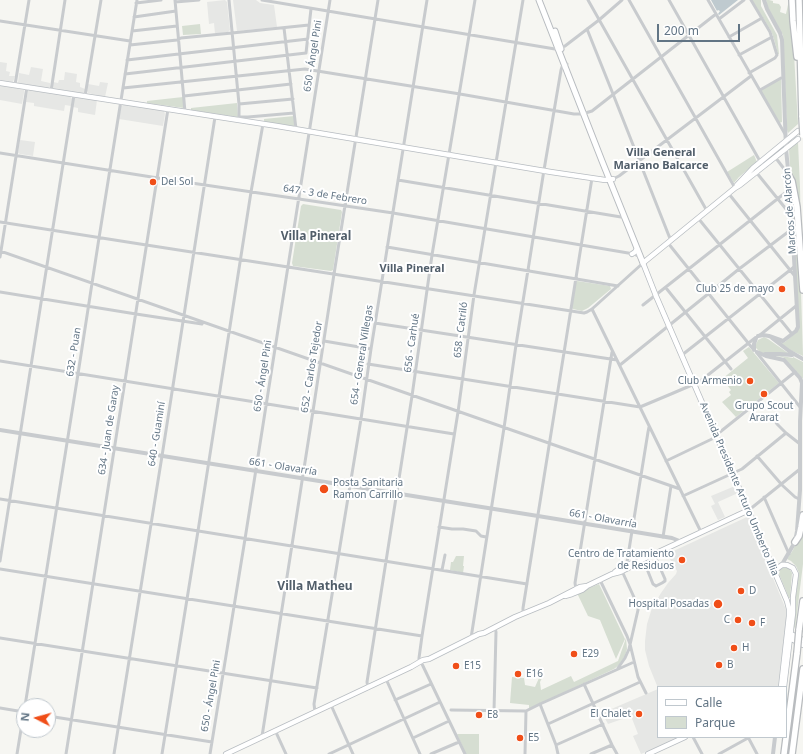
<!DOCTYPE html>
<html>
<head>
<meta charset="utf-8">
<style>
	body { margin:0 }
	#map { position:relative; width:803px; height:754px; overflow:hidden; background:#f6f6f2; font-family:"Noto Sans",sans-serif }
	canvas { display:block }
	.legend { position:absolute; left:657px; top:686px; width:130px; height:52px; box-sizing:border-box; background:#fff; border:1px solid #c0c8ce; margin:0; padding:5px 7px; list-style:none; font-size:12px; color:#627585 }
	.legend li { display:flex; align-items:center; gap:8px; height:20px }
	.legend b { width:20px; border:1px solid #c0c8ce }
	.north { position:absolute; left:16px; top:698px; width:40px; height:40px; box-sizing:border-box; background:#fff; border:1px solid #c0c8ce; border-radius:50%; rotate:276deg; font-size:11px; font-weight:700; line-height:16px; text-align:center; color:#627585 }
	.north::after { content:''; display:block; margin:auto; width:14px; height:18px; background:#f04e18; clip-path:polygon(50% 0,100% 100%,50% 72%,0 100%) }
	.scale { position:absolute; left:657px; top:24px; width:83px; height:18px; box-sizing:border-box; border:2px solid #627585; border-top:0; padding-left:5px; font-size:12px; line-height:14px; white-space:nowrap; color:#627585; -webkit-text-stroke:3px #fff; paint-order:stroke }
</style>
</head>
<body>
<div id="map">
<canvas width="803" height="754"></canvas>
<ul class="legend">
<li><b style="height:5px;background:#fff"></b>Calle</li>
<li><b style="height:11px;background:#d6ded2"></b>Parque</li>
</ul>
<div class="north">N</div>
<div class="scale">200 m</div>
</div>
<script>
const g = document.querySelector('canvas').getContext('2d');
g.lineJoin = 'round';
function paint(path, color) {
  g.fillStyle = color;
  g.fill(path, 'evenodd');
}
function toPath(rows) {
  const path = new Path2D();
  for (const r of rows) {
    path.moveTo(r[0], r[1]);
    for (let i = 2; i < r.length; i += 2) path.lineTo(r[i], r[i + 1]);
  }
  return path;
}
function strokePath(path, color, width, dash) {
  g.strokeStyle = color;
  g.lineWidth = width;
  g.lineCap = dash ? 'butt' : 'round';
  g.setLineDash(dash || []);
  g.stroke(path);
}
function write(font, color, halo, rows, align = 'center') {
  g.font = font + ' "Noto Sans",sans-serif';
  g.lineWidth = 4;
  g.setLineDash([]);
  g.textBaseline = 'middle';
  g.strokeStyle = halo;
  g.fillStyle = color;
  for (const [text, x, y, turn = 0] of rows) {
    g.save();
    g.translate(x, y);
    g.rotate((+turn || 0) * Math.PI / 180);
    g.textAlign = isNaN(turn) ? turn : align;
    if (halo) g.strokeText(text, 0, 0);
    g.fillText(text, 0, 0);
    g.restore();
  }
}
const built = toPath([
	[225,0,227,2,230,30,228,32,215,34,214,23,209,24,207,2],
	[233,0,256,0,260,3,274,5,277,27,237,31],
	[0,62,7,63,6,71,10,72,9,76,15,76,13,82,0,80],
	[31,67,43,69,41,81,50,83,50,87,47,88,18,83,19,73,29,75],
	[65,72,77,74,76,82,80,83,80,87,85,89,85,92,83,94,53,88,53,82,58,83,59,80,64,80],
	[100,82,108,83,105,97,88,93,87,91,88,84,99,86],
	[0,85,24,90,24,93,22,104,0,100],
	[29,90,70,96,72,99,71,106,65,105,64,111,34,106,34,103,26,102,28,91],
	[75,97,97,100,95,115,78,112,78,108,73,107,74,98],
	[124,104,164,111,165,114,163,126,119,119,121,106],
	[20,140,35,142,33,156,20,154,18,153],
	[735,486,738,493,718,502,725,517,718,520,711,506,715,504,711,496],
	[747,517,748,518,787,612,778,687,658,688,649,666,645,650,645,641,647,624,652,608,661,593,668,583,676,574,677,571,667,554],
	[658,689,658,737,680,737,641,754,633,736,638,734,631,716,608,724,602,713]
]);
const green = toPath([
	[752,0,761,0,761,6,777,35,779,54,778,54,773,36,771,31],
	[766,0,769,0,773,1,773,3,779,4,781,7,780,12,786,14,789,0,792,19,798,124,788,133,787,130,783,35,768,10],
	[200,24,201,34,183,35,182,26],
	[781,78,782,122,779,123,760,90],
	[183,97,184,108,147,103,147,101],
	[237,103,238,117,191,110,191,108],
	[294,116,294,126,264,122,264,119],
	[798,142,800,187,801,232,799,207,790,167,789,149],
	[754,155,757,162,739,177,734,183,727,172],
	[791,187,794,201,798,246,799,269,801,291,803,356,788,349,781,343,785,342,798,331],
	[303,204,341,210,342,212,333,270,331,271,293,266,292,263,301,206],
	[577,281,610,286,611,289,588,308,582,311,573,309,572,308,576,283],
	[764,337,768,339,788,353,761,353,756,348,756,344,758,340],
	[749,347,779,383,736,417,722,402,731,395,729,392,731,390,722,379,748,358,743,351],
	[774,356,782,356,793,358,793,357,803,362,803,385,803,379,785,359,783,357],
	[803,525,803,564,795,629,793,624,795,601,799,573,796,566,791,561,787,559,793,550],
	[456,556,464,556,463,566,464,566,463,573,450,570,451,562,453,562],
	[783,568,789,568,792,573,790,598,789,598,779,574,780,570],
	[599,584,625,639,616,659,600,620,588,616,577,593],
	[626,638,627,649,625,656,619,665,614,669,529,709,529,705,510,703,512,677,524,678,525,685,535,687,539,678,540,671,543,671,542,678,540,682,541,690,571,676,574,682,618,661],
	[457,734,479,734,479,754,466,754]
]);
const water = toPath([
	[711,0,738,0,719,15,718,14,720,11,718,10,717,11]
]);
const minor = toPath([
	[175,0,185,112],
	[229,0,239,104,239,120],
	[262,0,555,49,565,46,599,20,622,0],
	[588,0,707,211],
	[629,0,735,188],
	[669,0,761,163],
	[708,0,785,134],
	[175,2,199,0],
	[136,3,161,0],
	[134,17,176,11],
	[719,19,744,0],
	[0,21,130,41],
	[284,28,296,129],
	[587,29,613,94,669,236,671,240],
	[132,31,177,26],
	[729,37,762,18],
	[130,45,177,40,181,38,232,33,309,25],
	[739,55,772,37],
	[127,60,308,39],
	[749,73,775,58,777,55,770,32,751,0],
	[125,74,306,53,311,9],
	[15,85,29,0],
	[123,88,305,69,460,94,574,114,582,114,592,111,716,14],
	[760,90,781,78],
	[51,91,65,0],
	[85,96,101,0],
	[184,96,291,84],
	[239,104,293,99],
	[240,117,248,117,294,113],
	[0,153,158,178,393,213,581,245,634,254,638,256,643,263,592,309,587,312,584,313,140,244,0,222],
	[775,157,788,174],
	[756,172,786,209,791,209],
	[613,179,619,176,639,161,751,76],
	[398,180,621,217,625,217],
	[729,194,794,275],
	[698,218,792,334],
	[668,243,753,349],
	[387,247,618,286],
	[0,251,680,489],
	[0,257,27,87],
	[666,288,731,369],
	[0,292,136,314,202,324],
	[643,305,790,189],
	[592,309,701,532],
	[375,323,617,360],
	[760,335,796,306],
	[324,341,371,349],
	[757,353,800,407],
	[682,355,794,267],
	[0,361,454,434],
	[368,364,640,407,671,394,699,382,755,338],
	[620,365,739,269,792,229],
	[773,418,777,424,786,433,800,444],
	[757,456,782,485,795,497,799,499],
	[666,461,714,438,720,432,795,372],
	[683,496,742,469,786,433],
	[764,497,789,554],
	[0,499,527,584],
	[749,510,800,469],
	[439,527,452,529,463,529,476,531,481,536,486,537],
	[663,537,671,486],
	[643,559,653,584,656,586,662,583,665,581,665,579,654,554],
	[0,561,74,95],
	[628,565,627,562,648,432,649,427],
	[0,569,422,636],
	[442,570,445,555],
	[600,580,627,636,630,644,638,677,646,693],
	[576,589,575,583,612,352],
	[523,614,523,608,592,178],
	[0,638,317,688],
	[471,638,504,428,516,345,544,170,561,70,562,67,567,64],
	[419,662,419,658,422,636,458,412,474,295,523,0],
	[422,664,465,754],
	[618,668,625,658,629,649,638,610,638,606,622,571],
	[386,679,420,754],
	[584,684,612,745,617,754],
	[368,688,367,682,412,396,432,255,475,0],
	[395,700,431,684],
	[540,704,556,745,558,754],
	[331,705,353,754],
	[25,706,78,374,99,238,137,0],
	[0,708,24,712],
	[451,710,526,711,540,704,634,662],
	[494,711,496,632,495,628],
	[315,712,314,704,361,419,371,349,427,0],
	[48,716,212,742],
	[548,724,640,682],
	[275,730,286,754],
	[262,736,263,730,313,411,334,274,378,0],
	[693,737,702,754],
	[748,737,757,754],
	[413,738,449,721],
	[556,745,603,724],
	[17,754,24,711],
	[66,754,168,109],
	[114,754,162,456,215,117],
	[162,754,198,531,251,192,263,124],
	[210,754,245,539,330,0],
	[329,754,440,702],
	[431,754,459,742],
	[525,754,526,711],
	[591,754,612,745],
	[719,754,748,738]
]);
const tertiary = toPath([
	[758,336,763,335,769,336,783,341,796,331,798,327,790,189,786,149,782,40,780,33,767,9,764,0],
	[772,338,789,351,803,359],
	[754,350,754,344,756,338],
	[757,352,766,356,784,360,800,378,802,383,800,421,800,490,797,531,795,542,781,566],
	[765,354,780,354,792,355],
	[0,430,538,516,672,538,682,542],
	[773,754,775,737]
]);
const secondary = toPath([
	[0,83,277,126,551,172,605,180,613,179],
	[737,185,753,168,798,131],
	[632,254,635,252,637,249],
	[774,571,782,565,787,565,793,568,796,574,793,597,793,613,784,687],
	[615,572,619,569,626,565,637,562,749,510],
	[565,596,572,594,582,590,586,587],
	[789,633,803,640],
	[788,637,803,645],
	[781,687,789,616,789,609,787,601,745,502,656,296,643,263,735,188,740,185,798,139],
	[226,754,411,667,423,660,429,659,479,634,484,633,515,617,549,603,580,587,587,586,612,574,620,572,630,567,637,562],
	[648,754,685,737]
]);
const primary = toPath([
	[539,0,602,161,643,263],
	[555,31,561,49]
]);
const motorway = toPath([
	[792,0,793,21,797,57],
	[799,0,802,117],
	[788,174,792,181,797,207,803,290],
	[795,542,799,536,801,527,803,515],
	[799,630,803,601],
	[784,754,797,653],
	[792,754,803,669]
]);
const motorwayBridge = toPath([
	[802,117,803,135],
	[797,653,799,630]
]);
const markers = [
	[153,182,4,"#f04e18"],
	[782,289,4,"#f04e18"],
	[750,381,4,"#f04e18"],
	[764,394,4,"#f04e18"],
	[324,489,5,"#f04e18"],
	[682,560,4,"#f04e18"],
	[741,591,4,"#f04e18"],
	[718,604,5,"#f04e18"],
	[738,620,4,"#f04e18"],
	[752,623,4,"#f04e18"],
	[734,648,4,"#f04e18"],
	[574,654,4,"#f04e18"],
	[719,665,4,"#f04e18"],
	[456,666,4,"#f04e18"],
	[518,674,4,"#f04e18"],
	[639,714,4,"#f04e18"],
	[479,715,4,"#f04e18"],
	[520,738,4,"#f04e18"]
];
const streetNames = [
	["650 - Ángel Pini",313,56,-81],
	["647 - 3 de Febrero",325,195,9],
	["Marcos de Alarcón",790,211,-94],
	["658 - Catriló",461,330,-83],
	["656 - Carhué",412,343,-82],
	["632 - Puan",74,352,-81],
	["654 - General Villegas",362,355,-81],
	["652 - Carlos Tejedor",312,367,-81],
	["650 - Ángel Pini",263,376,-81],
	["634 - Juan de Garay",109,430,-81],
	["640 - Guaminí",157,434,-81],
	["661 - Olavarría",283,467,9],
	["Avenida Presidente Arturo Umberto Illia",739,489,67],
	["661 - Olavarría",603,519,10],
	["650 - Ángel Pini",211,696,-80]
];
const poiNames = [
	["Del Sol",161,182],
	["Club 25 de mayo",774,289,"right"],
	["Club Armenio",742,381,"right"],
	["Grupo Scout",764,406,"center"],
	["Ararat",764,418,"center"],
	["Posta Sanitaria",333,483],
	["Ramon Carrillo",333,495],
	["Centro de Tratamiento",674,554,"right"],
	["de Residuos",674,566,"right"],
	["D",749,591],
	["Hospital Posadas",709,604,"right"],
	["C",730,620,"right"],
	["F",760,623],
	["H",742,648],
	["E29",582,654],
	["B",727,665],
	["E15",464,666],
	["E16",526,674],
	["El Chalet",631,714,"right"],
	["E8",487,715],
	["E5",528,738]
];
const neighbourhoodNames = [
	["Villa General",661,153],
	["Mariano Balcarce",661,166],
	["Villa Pineral",412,269]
];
const quarterNames = [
	["Villa Pineral",316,237],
	["Villa Matheu",315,587]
];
paint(built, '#e6e7e5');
paint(green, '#d6ded2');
paint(water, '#bfcacf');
strokePath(secondary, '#b7bcc1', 6);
strokePath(primary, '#b8bcc0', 7);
strokePath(motorway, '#b9bcbf', 8);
strokePath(minor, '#c8cbce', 3);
strokePath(tertiary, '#c8cbce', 4);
strokePath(secondary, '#fff', 4.5);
strokePath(primary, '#fff', 5);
strokePath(motorway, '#fff', 5.5);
strokePath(motorwayBridge, '#b9bcbf', 8, []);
strokePath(motorwayBridge, '#fff', 5.5);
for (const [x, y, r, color] of markers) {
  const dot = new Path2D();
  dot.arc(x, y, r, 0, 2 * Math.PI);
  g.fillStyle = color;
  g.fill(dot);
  strokePath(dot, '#fff', 1.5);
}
write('10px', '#627585', '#fff', streetNames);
write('10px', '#627585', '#fff', poiNames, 'left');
write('bold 11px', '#515e6a', '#fff', neighbourhoodNames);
write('bold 12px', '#515e6a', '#fff', quarterNames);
</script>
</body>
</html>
